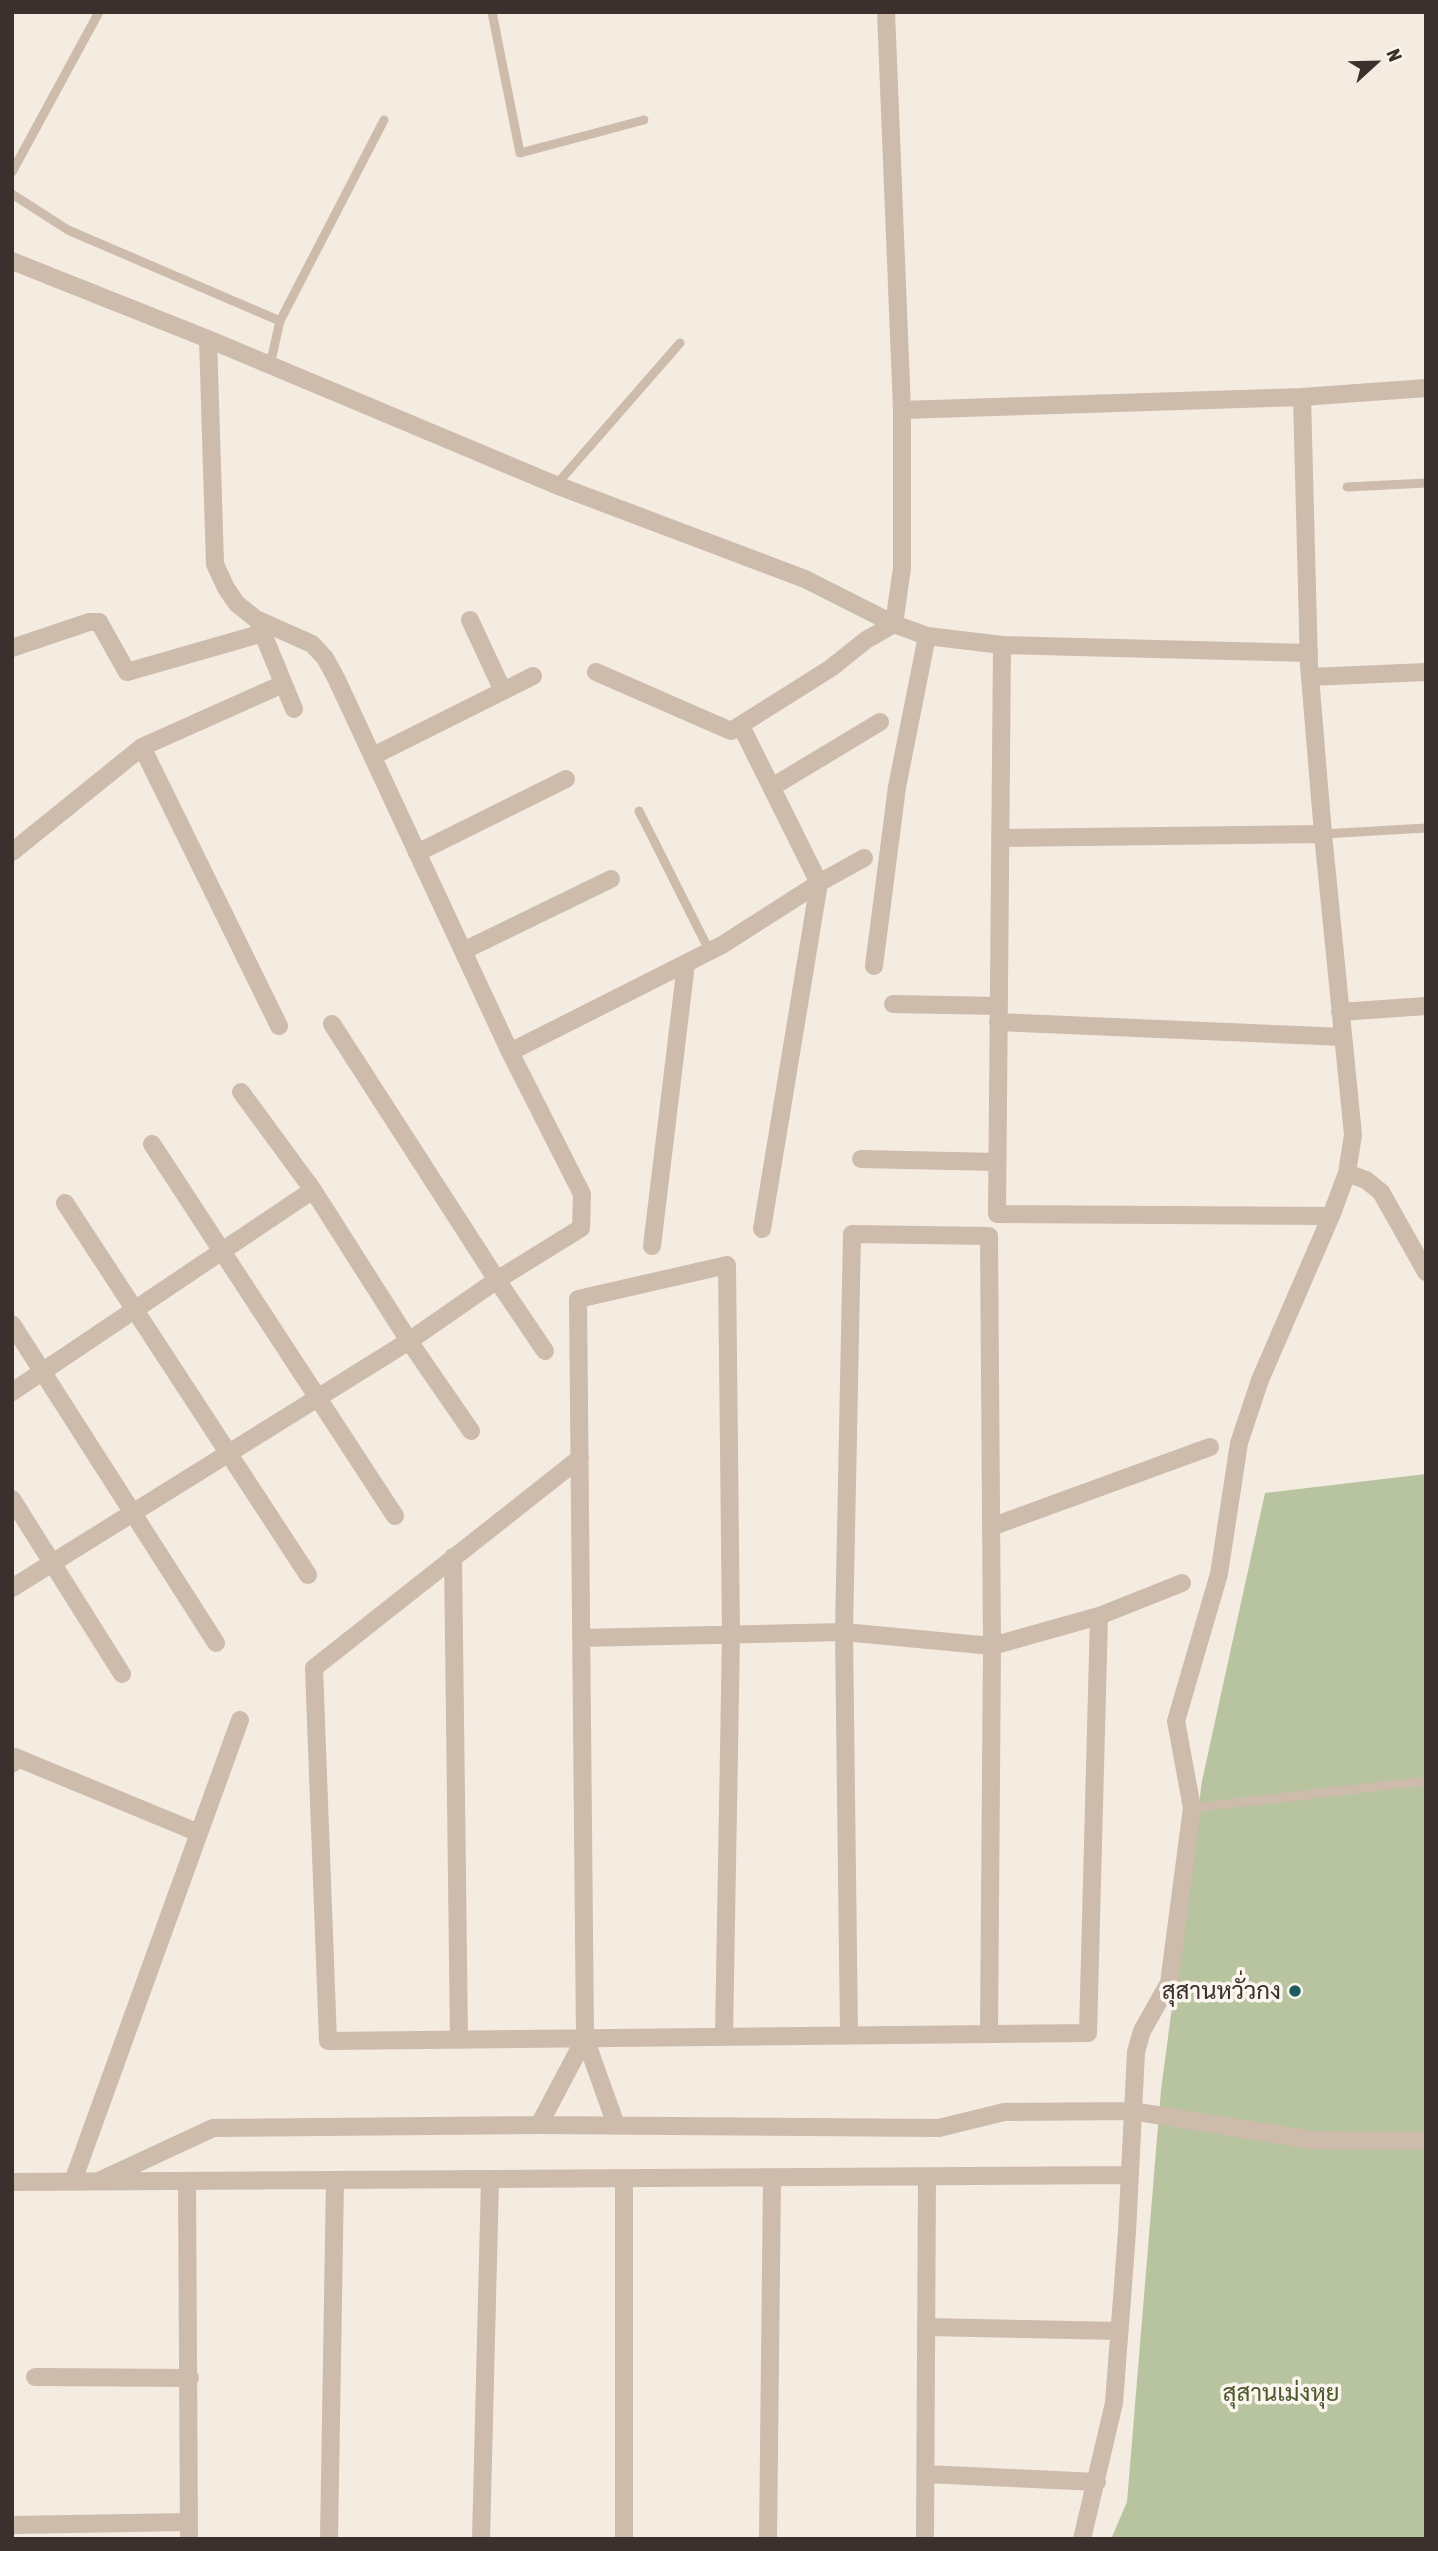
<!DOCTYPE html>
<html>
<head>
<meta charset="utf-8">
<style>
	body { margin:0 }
	#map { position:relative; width:1438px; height:2551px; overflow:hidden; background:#f4ebe1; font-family:"Asap Condensed",sans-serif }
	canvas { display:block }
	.frame { position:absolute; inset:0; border:14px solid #3b302b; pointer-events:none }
	.north { position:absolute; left:1340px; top:28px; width:70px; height:70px; -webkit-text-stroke:5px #fbf5ee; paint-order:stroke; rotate:68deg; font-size:19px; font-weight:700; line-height:28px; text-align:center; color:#3b302b }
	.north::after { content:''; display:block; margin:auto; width:24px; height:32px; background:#3b302b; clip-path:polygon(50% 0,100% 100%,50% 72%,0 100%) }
</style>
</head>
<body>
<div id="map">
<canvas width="1438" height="2551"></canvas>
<div class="frame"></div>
<div class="north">N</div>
</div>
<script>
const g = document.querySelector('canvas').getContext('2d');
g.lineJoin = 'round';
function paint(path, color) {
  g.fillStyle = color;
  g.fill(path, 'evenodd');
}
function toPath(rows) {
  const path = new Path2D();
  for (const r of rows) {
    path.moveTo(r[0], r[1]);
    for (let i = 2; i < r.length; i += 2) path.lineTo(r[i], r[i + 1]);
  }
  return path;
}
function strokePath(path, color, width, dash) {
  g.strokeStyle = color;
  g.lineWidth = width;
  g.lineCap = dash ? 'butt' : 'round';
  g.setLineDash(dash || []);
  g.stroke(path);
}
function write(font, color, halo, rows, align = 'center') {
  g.font = font + ' "Asap Condensed",Sarabun,sans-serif';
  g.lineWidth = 7;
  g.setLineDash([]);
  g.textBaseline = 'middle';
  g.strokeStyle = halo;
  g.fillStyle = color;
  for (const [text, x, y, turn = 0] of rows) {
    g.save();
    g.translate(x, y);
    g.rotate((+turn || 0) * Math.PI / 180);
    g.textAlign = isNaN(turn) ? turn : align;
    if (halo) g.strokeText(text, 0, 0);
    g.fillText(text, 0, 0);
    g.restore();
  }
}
const green = toPath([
	[1426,1474,1426,2539,1111,2539,1127,2502,1161,2090,1202,1781,1265,1493]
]);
const service = toPath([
	[492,12,520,153,644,120],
	[12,172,99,12],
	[12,194,68,230,280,321,384,120],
	[270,365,280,321],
	[556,485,680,343],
	[1347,487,1426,483],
	[639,811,710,952],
	[1323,834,1426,828],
	[1192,1808,1426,1781]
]);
const minor = toPath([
	[12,261,208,339,556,485,805,579,894,624,927,636,1002,645,1309,653],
	[902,410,1302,397,1426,388],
	[470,620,503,691],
	[258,622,294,709],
	[1002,645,997,1214,1331,1216],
	[12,648,89,622,99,622,127,672,263,633],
	[596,672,731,731,831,668,866,640,894,624,902,568,902,410,886,12],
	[1310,677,1426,672],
	[741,726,819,883,762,1229],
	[142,747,279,1026],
	[373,756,533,676],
	[772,787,880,722],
	[1000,838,1323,834],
	[12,852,142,747,283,684],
	[417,853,566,779],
	[463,951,611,879],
	[874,966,897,787,927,636],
	[893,1004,999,1006],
	[1340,1012,1426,1006],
	[998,1022,1343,1037],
	[332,1024,497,1280,545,1351],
	[510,1052,722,945,819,883,864,858],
	[241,1092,313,1190,409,1341,471,1431],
	[152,1144,395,1516],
	[861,1159,997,1162],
	[1347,1173,1366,1180,1381,1192,1426,1272],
	[65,1203,308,1575],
	[652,1246,686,964],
	[12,1324,216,1643],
	[12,1392,313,1190],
	[580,1458,314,1668,328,2041,1088,2033,1099,1616],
	[12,1499,122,1674],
	[991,1527,1210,1447],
	[453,1557,459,2040],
	[12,1588,409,1341,497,1280,581,1228,582,1194,510,1052,336,678,325,658,312,644,256,619,237,604,226,588,215,564,208,339],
	[581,1638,844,1632,992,1646,1099,1616,1182,1583],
	[12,1764,15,1757,199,1833],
	[849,2034,844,1632,852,1234,989,1236,992,1646,989,2034],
	[585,2038,578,1299,727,1265,731,1635,724,2036],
	[539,2125,585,2038,616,2125],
	[624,2178,624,2539],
	[73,2181,240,1720],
	[99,2181,213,2128,539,2125,939,2128,1004,2112,1132,2111,1312,2140,1426,2141],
	[187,2181,189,2539],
	[12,2182,1130,2175],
	[927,2327,1119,2331],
	[35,2377,190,2378],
	[926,2474,1097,2482],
	[12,2525,189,2522],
	[329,2539,335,2180],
	[481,2539,490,2179],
	[768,2539,772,2178],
	[925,2539,927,2177],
	[1082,2539,1114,2403,1127,2232,1136,2052,1142,2031,1169,1983,1192,1808,1176,1721,1219,1574,1239,1443,1260,1380,1331,1216,1347,1173,1353,1135,1323,834,1309,665,1302,397]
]);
const markers = [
	[1295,1991,7,"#1f5a5e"]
];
const poiNames = [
	["สุสานหวั่วกง",1281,1991]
];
const parkNames = [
	["สุสานเม่งหุย",1281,2393]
];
paint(green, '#b8c4a0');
strokePath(service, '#cdbbac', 9);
strokePath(minor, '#cdbbac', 18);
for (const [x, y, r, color] of markers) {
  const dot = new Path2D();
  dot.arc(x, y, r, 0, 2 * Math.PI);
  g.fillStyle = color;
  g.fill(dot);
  strokePath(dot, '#fbf5ee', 2.5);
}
write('24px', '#3b302b', '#fbf5ee', poiNames, 'right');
write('24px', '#4a5a2e', '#fbf5ee', parkNames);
</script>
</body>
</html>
